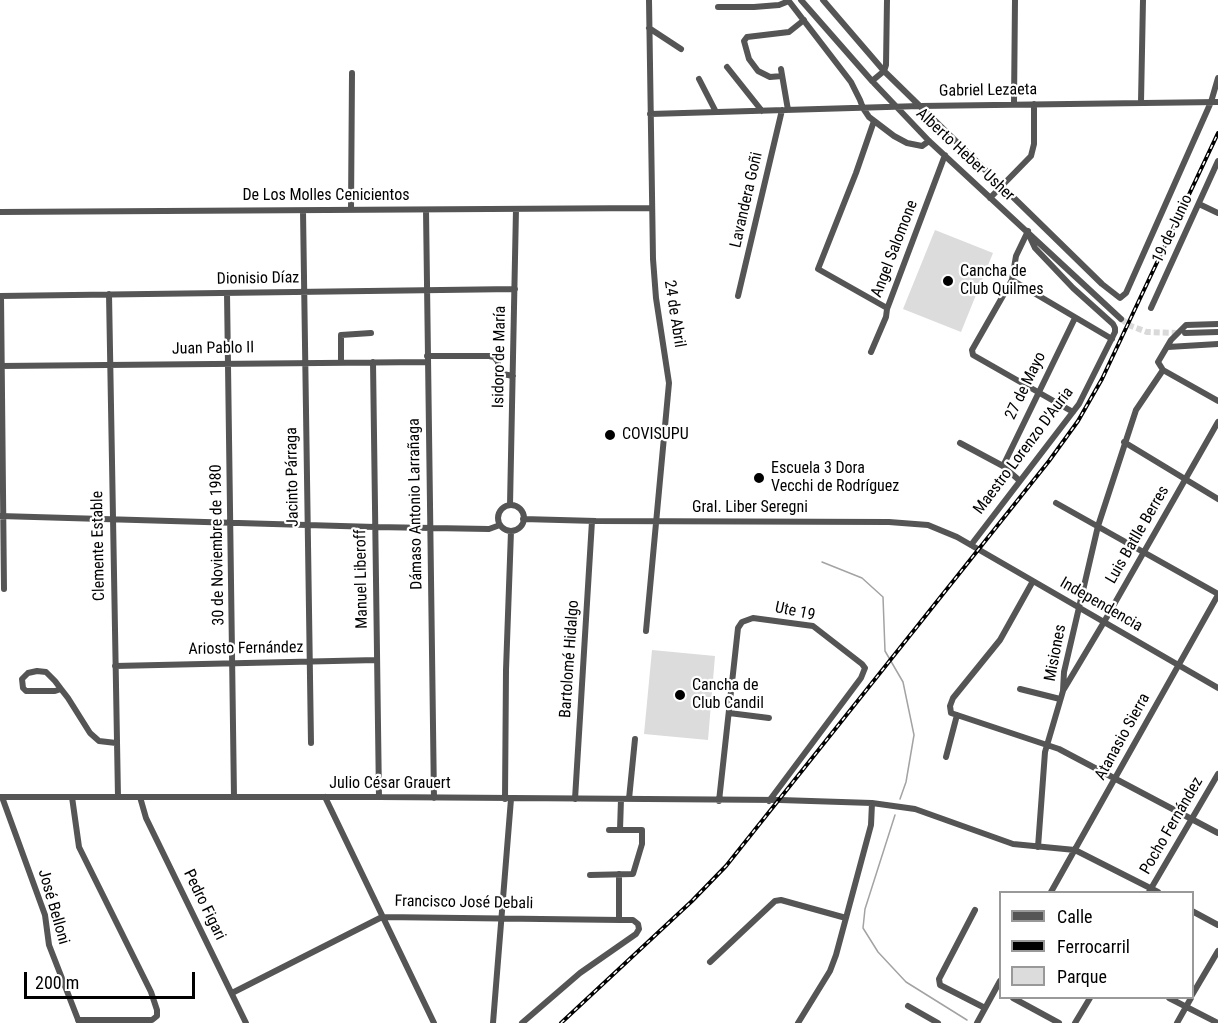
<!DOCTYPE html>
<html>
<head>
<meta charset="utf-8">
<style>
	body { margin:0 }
	#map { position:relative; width:1218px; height:1023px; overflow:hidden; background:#fff; font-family:"Roboto Condensed",sans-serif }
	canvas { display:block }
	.legend { position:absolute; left:999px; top:891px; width:195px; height:108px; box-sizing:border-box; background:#fff; border:2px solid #999; margin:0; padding:8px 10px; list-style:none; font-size:18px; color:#000 }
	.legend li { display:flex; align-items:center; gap:12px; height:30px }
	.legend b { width:30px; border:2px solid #999 }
	.scale { position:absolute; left:24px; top:972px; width:171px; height:27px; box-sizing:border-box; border:3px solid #000; border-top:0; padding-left:8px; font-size:18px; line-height:21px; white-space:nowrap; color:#000; -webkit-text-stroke:4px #fff; paint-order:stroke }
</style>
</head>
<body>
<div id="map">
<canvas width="1218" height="1023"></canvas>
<ul class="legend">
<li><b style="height:8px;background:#555"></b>Calle</li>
<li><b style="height:8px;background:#000"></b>Ferrocarril</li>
<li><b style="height:16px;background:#dcdcdc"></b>Parque</li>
</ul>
<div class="scale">200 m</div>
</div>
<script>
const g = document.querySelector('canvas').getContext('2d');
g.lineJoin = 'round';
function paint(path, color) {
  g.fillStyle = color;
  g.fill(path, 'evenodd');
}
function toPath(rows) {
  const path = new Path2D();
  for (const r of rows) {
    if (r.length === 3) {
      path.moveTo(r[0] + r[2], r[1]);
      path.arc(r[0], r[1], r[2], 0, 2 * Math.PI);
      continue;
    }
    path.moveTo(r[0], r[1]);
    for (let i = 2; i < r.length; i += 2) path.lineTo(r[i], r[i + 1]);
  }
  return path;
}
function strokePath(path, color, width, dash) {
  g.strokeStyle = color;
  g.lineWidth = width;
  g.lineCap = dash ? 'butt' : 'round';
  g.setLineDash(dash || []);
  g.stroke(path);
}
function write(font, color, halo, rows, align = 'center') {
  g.font = font + ' "Roboto Condensed",sans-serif';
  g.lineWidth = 4.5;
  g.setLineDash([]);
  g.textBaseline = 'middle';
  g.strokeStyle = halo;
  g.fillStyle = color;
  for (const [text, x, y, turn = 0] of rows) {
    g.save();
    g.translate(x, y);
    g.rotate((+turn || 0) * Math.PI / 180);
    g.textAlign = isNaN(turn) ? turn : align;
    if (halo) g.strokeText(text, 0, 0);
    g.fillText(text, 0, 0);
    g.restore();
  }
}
const green = toPath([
	[935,230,993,253,961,332,903,309],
	[652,650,715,656,708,740,644,734]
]);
const stream = toPath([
	[822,562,862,578,883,597,885,651,903,682,914,735,906,782,900,799],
	[895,815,865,909,863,928,878,952,906,982,967,1020]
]);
const minorTunnel = toPath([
	[1121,319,1131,326,1147,332,1180,333]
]);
const minor = toPath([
	[788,0,851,82,860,100,863,108,869,117,894,136,907,143,922,146,929,141],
	[801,0,872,81,929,141,1121,319],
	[823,0,884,71,1102,284,1120,298,1126,293,1211,102,1218,78],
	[718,7,754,7,779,5,789,1],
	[649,28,681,49],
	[727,67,762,111],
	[781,69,788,110],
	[782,76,770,77,758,71,749,59,744,41,747,37,789,32,804,20],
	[699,79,716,112],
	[872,81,884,71,886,65,887,0],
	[1141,102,1143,0],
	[1014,104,1015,0],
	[650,114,920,106,1218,102],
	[874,121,856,173,818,269,887,308],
	[990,198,1031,156,1034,144,1034,104],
	[1199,204,1218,213],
	[351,210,352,73],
	[426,210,434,798],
	[303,211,311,743],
	[0,212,652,208],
	[1028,231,1016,256,1012,280,972,350,973,355,1073,412],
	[1012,280,1112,339],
	[227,293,234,797],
	[109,294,118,797],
	[0,296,515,289],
	[1,296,4,589],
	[738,296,782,110],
	[1151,308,1218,161],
	[1218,324,1186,325,1171,340,1158,362,1163,370,1218,401],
	[1185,333,1218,332],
	[1168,347,1218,344],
	[871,352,886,317,887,309,945,155],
	[427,356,489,356,494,357,498,362,498,373,513,376],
	[341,362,341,335,371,333],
	[373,362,379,797],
	[0,366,427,362],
	[1124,442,1218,499],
	[960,443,1003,466,1020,481],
	[1003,466,1075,318],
	[1056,503,1218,594],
	[510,505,516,209],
	[511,518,13],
	[0,516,375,527,489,529,500,525],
	[523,519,596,521,889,522,928,525,957,537,1218,688],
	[971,545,1079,404,1115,332,1115,328,1113,324,1073,288,1035,248,1028,233],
	[1033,581,1000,640,953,698,950,706,951,713,1059,749,1218,833],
	[646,631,669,383,656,298,653,259,649,0],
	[115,666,377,660],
	[61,689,55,691,26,691,23,688,22,679,28,673,37,671,46,672,55,681,61,689,68,698,90,733,99,741,116,743],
	[1020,689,1060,699],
	[1064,689,1104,622,1218,422],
	[729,713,769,718],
	[946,757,957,715],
	[0,797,379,797,780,800,872,803,915,809,1013,844,1075,850,1158,892],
	[2,797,45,915,49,945,79,1022],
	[72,797,79,847,151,992,157,1010,157,1016,152,1020,78,1020],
	[140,797,146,818,246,1023],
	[325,797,434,1023],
	[505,799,506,670,511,531],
	[575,799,592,521],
	[629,799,635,739],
	[719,801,738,628,742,622,753,618,813,626,862,664,865,668,861,678,769,801],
	[620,830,621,799],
	[1038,847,1045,752,1063,691,1064,672,1098,526,1136,410,1163,370],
	[590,875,633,874,642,844,642,830,609,830],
	[1051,892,1218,595],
	[1149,892,1218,774],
	[975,910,939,979,940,985,985,1008],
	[1192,911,1218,925],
	[619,920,619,874],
	[710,962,775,901,781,900,846,918],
	[232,993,382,917,621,920,633,920,638,924,639,929,636,934,580,973,522,1023],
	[1192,995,1218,951],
	[1013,998,1059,1023],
	[1169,998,1218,1023],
	[908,1006,938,1023],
	[493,1023,511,799],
	[798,1023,830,971,836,955,871,825,872,803],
	[977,1023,1000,981],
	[1075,1023,1090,998],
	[1177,1023,1191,998]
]);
const rail = toPath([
	[561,1023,692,901,726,866,1049,461,1078,421,1102,379,1218,133]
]);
const markers = [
	[948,281,6,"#000"],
	[610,435,6,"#000"],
	[759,478,6,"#000"],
	[680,695,6,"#000"]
];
const streetNames = [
	["Gabriel Lezaeta",988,91,-1],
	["Alberto Heber Usher",965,155,43],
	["De Los Molles Cenicientos",326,196],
	["Lavandera Goñi",747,200,-77],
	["19 de Junio",1173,229,-65],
	["Angel Salomone",895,249,-69],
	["Dionisio Díaz",258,279,-1],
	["24 de Abril",674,314,81],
	["Juan Pablo II",213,349,-1],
	["Isidoro de María",500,357,-89],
	["27 de Mayo",1026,386,-64],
	["Maestro Lorenzo D'Auria",1024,451,-53],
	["Jacinto Párraga",293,477,-91],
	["Dámaso Antonio Larrañaga",416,504,-91],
	["Gral. Liber Seregni",750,508],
	["Luis Batlle Berres",1138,535,-60],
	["30 de Noviembre de 1980",218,545,-91],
	["Clemente Estable",99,546,-91],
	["Manuel Liberoff",362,579,-91],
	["Independencia",1101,605,30],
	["Ute 19",795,612,12],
	["Ariosto Fernández",246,649,-1],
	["Misiones",1056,653,-79],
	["Bartolomé Hidalgo",570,659,-86],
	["Atanasio Sierra",1123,737,-61],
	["Julio César Grauert",390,784],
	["Pocho Fernández",1172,826,-60],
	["Francisco José Debali",464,903,1],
	["Pedro Figari",204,905,64],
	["José Belloni",53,907,74]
];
const poiNames = [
	["Cancha de",960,272],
	["Club Quilmes",960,290],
	["COVISUPU",622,435],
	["Escuela 3 Dora",771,469],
	["Vecchi de Rodríguez",771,487],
	["Cancha de",692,686],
	["Club Candil",692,704]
];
paint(green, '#dcdcdc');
strokePath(stream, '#a3a3a3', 1.5);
strokePath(minorTunnel, '#d9d9d9', 6, [6, 3]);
strokePath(minor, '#555', 6);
strokePath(rail, '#000', 4);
strokePath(rail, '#fff', 1.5, [4.5]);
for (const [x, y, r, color] of markers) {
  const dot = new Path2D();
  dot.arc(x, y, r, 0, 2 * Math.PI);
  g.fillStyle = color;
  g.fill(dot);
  strokePath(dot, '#fff', 2);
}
write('16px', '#000', '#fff', streetNames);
write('16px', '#000', '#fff', poiNames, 'left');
</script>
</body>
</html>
